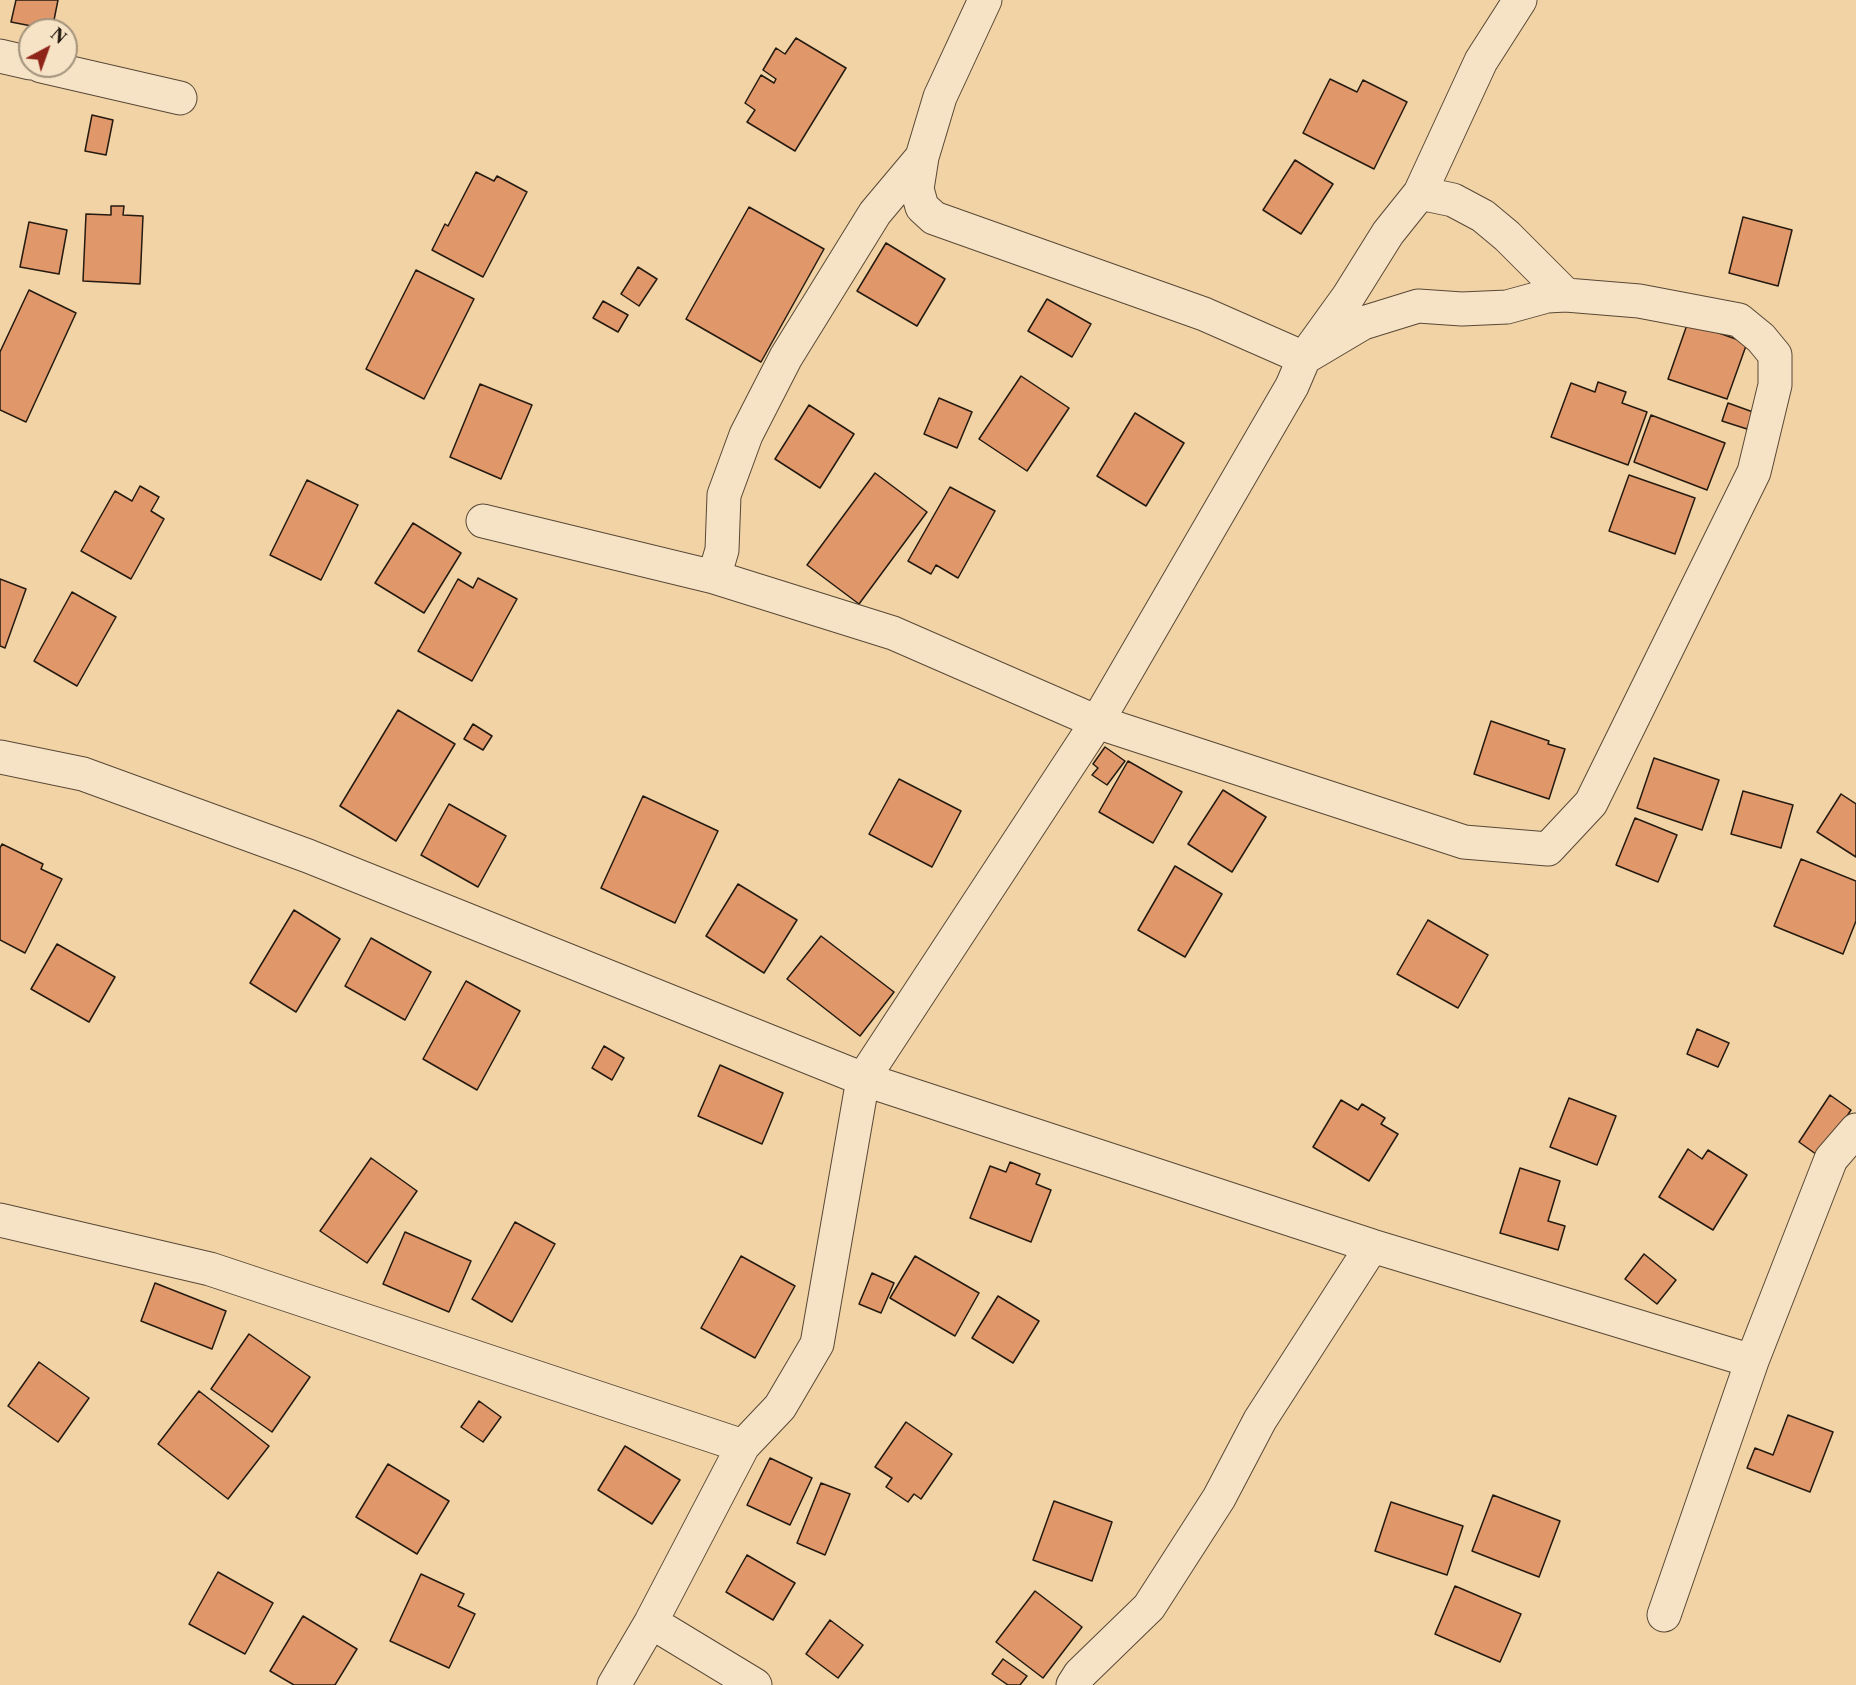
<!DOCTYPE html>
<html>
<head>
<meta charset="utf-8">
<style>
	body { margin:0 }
	#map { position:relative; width:1856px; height:1685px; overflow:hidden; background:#f1d3a6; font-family:"Libre Caslon Text",serif }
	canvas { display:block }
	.north { position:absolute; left:18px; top:18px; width:60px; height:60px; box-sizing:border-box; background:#f6e2c5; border:2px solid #a2927c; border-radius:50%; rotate:41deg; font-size:16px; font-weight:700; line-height:24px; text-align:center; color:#251a0f }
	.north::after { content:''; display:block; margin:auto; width:21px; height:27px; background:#8f2418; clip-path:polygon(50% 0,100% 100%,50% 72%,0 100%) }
</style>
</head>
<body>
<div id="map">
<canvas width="1856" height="1685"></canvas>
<div class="north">N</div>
</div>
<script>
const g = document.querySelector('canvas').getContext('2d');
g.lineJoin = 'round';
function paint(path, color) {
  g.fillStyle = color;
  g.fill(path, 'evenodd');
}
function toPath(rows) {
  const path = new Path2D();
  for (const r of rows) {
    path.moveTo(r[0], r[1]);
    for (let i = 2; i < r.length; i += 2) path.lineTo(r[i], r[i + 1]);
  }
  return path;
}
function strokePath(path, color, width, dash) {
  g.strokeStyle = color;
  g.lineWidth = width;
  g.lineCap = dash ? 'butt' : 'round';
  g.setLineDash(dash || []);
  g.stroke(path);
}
const building = toPath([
	[16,0,58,0,52,30,11,22,16,0],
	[796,38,846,68,795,151,747,122,755,110,745,103,761,75,774,83,776,79,763,70,776,48,785,54,796,38],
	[1330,79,1357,92,1363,80,1407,102,1374,169,1303,133,1330,79],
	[92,115,113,120,106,155,85,151,92,115],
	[1295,160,1333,184,1301,234,1263,210,1295,160],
	[476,172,494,181,497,176,527,192,483,277,432,250,445,224,448,226,476,172],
	[111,206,124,206,123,215,143,216,140,284,83,281,86,214,111,215,111,206],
	[749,207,824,249,761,362,686,319,749,207],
	[1743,217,1792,230,1778,286,1729,273,1743,217],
	[29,222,67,230,59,274,20,267,29,222],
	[886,243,945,279,917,326,857,291,886,243],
	[638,267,657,279,639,306,621,294,638,267],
	[416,270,474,299,424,399,366,369,416,270],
	[29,290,76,313,26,422,0,410,0,352,29,290],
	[1047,299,1091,324,1072,357,1028,331,1047,299],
	[603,301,628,315,618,332,593,318,603,301],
	[1688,322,1747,343,1727,399,1668,379,1688,322],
	[1021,376,1069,408,1027,471,979,439,1021,376],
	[1598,382,1626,392,1622,403,1647,412,1628,465,1551,437,1571,383,1595,392,1598,382],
	[480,384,532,405,501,479,450,457,480,384],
	[939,398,972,412,957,448,924,434,939,398],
	[1728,403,1753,412,1747,429,1722,421,1728,403],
	[809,405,854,434,820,488,775,459,809,405],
	[1135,413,1184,443,1146,506,1097,476,1135,413],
	[1651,415,1725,443,1707,490,1634,462,1651,415],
	[875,473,927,512,859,604,807,565,875,473],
	[1629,475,1695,498,1675,554,1609,531,1629,475],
	[307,480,358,505,321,580,270,555,307,480],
	[140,486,159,497,151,511,164,519,131,579,81,551,115,491,132,501,140,486],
	[950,487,995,511,958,578,936,565,931,574,908,561,950,487],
	[413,523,461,553,424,613,375,583,413,523],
	[478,578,517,599,472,681,418,651,458,579,473,588,478,578],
	[0,579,26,589,5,648,0,646,0,579],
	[72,592,116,617,77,686,34,661,72,592],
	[398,710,455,744,396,841,340,806,398,710],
	[1491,721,1549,741,1548,744,1565,749,1549,799,1474,774,1491,721],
	[473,724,492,736,483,750,464,739,473,724],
	[1105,747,1125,761,1107,785,1092,775,1098,768,1093,764,1105,747],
	[1654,758,1719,780,1702,830,1637,808,1654,758],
	[1128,761,1182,792,1153,843,1099,812,1128,761],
	[899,779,961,811,932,867,869,834,899,779],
	[1223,790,1266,817,1232,872,1188,844,1223,790],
	[1743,791,1793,805,1781,848,1731,834,1743,791],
	[1841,794,1856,804,1856,857,1817,832,1841,794],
	[643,796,718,831,675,923,601,888,643,796],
	[449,804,506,836,478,887,421,855,449,804],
	[1635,818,1677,835,1658,882,1616,865,1635,818],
	[2,844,43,864,41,869,62,879,25,953,0,940,0,848,2,844],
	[1801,859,1856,881,1856,921,1843,954,1774,926,1801,859],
	[1175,866,1222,894,1185,957,1138,930,1175,866],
	[738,884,797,920,764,973,706,936,738,884],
	[294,910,340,939,296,1012,250,983,294,910],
	[1428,920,1488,955,1458,1008,1397,974,1428,920],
	[821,936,894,992,860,1036,787,979,821,936],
	[371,938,431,972,405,1020,345,986,371,938],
	[57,944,115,977,89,1022,31,989,57,944],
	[466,981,520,1011,477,1090,423,1059,466,981],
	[1697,1029,1729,1043,1718,1067,1687,1054,1697,1029],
	[604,1046,624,1058,612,1080,592,1068,604,1046],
	[720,1065,783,1093,762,1144,698,1116,720,1065],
	[1830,1095,1851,1110,1820,1157,1799,1142,1830,1095],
	[1569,1098,1616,1116,1597,1165,1550,1147,1569,1098],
	[1341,1100,1358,1110,1362,1104,1385,1118,1381,1124,1398,1134,1369,1181,1313,1147,1341,1100],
	[1688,1149,1702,1159,1708,1150,1747,1175,1713,1230,1659,1197,1688,1149],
	[371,1158,417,1191,367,1263,320,1231,371,1158],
	[1010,1162,1040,1174,1036,1184,1051,1190,1031,1242,970,1218,990,1166,1006,1172,1010,1162],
	[1520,1168,1560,1181,1548,1221,1565,1226,1558,1250,1500,1233,1520,1168],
	[515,1222,555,1244,512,1322,472,1299,515,1222],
	[405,1232,471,1261,449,1312,383,1284,405,1232],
	[1644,1254,1676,1280,1657,1304,1625,1279,1644,1254],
	[741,1256,795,1286,755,1358,701,1328,741,1256],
	[915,1256,979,1293,955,1336,890,1298,915,1256],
	[872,1273,894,1283,881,1313,859,1304,872,1273],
	[155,1283,226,1311,212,1349,141,1321,155,1283],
	[998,1296,1039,1321,1013,1363,972,1338,998,1296],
	[249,1334,310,1377,272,1432,211,1389,249,1334],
	[39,1362,89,1398,58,1442,8,1406,39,1362],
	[199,1391,269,1446,228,1499,158,1444,199,1391],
	[479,1401,501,1417,483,1442,461,1427,479,1401],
	[1788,1415,1833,1432,1810,1492,1747,1468,1755,1448,1773,1455,1788,1415],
	[906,1422,952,1454,921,1499,914,1494,908,1502,886,1487,892,1478,875,1467,906,1422],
	[625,1446,680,1480,652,1524,598,1490,625,1446],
	[770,1458,812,1478,790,1525,747,1505,770,1458],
	[388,1464,449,1501,417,1554,356,1517,388,1464],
	[821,1483,850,1494,825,1555,797,1543,821,1483],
	[1493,1495,1560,1521,1539,1577,1472,1551,1493,1495],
	[1054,1501,1112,1522,1092,1581,1033,1560,1054,1501],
	[1391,1502,1463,1526,1447,1575,1375,1551,1391,1502],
	[747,1555,795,1583,773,1620,726,1592,747,1555],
	[218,1572,273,1603,245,1654,189,1624,218,1572],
	[421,1574,464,1594,458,1606,475,1614,449,1668,390,1641,421,1574],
	[1455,1586,1521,1614,1500,1662,1435,1634,1455,1586],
	[1035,1591,1082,1627,1043,1678,996,1642,1035,1591],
	[303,1616,357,1649,335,1685,294,1685,270,1671,303,1616],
	[830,1620,863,1645,838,1678,806,1654,830,1620],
	[1003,1659,1027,1676,1020,1685,1008,1685,992,1674,1003,1659]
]);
const minor = toPath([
	[985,0,940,97,922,157,917,189,922,207,934,218,1204,314,1304,358,1363,323,1418,306,1462,309,1507,307,1547,296,1566,295],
	[0,56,30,63],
	[41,66,180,98],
	[483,521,714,577,893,633,1097,722,1464,842,1548,849,1591,803,1754,472,1775,385,1775,355,1761,338,1739,320,1639,301,1566,295,1507,236,1483,216,1453,200,1420,193],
	[714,577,722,550,724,495,746,435,786,357,875,213,922,157],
	[0,757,83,774,308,856,863,1079,1372,1246,1752,1361],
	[0,1220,210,1269,743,1446],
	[1664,1615,1752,1361,1831,1159,1856,1130],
	[651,1622,755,1685],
	[614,1685,651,1622,743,1446,780,1407,817,1344,863,1079,1097,722,1292,386,1304,358,1348,297,1388,233,1420,193,1481,61,1520,0],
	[1073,1685,1080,1674,1149,1607,1219,1498,1260,1420,1372,1246]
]);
paint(building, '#e0986b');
strokePath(building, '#251a0f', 1.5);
strokePath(minor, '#584835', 35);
strokePath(minor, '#f6e2c5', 33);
</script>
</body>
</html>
